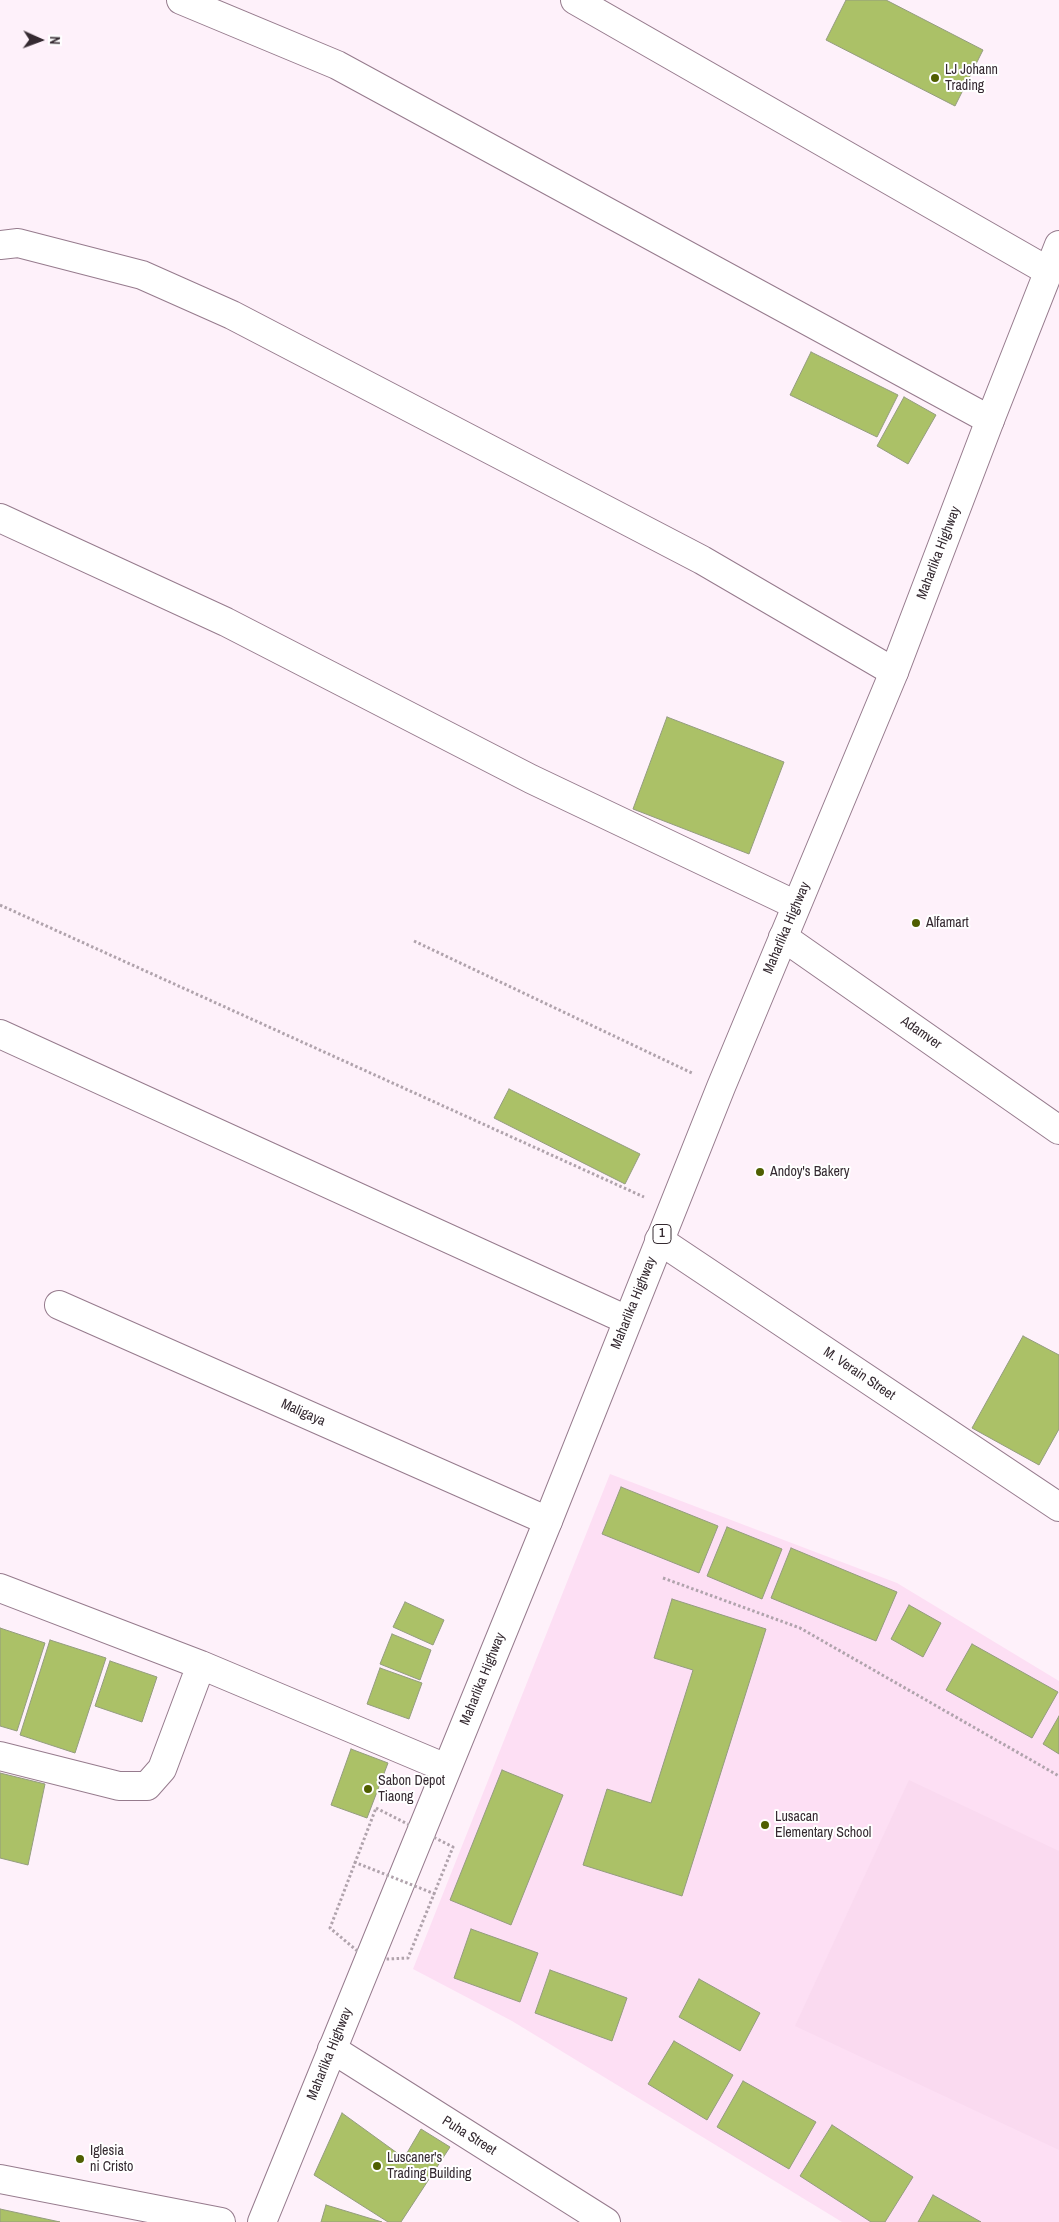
<!DOCTYPE html>
<html>
<head>
<meta charset="utf-8">
<style>
	body { margin:0 }
	#map { position:relative; width:1059px; height:2222px; overflow:hidden; background:#fef1fa; font-family:"Archivo Narrow",sans-serif }
	canvas { display:block }
	.north { position:absolute; left:15px; top:15px; width:50px; height:50px; -webkit-text-stroke:4px #fff; paint-order:stroke; rotate:92deg; font-size:14px; font-weight:700; line-height:20px; text-align:center; color:#352a31 }
	.north::after { content:''; display:block; margin:auto; width:18px; height:22px; background:#352a31; clip-path:polygon(50% 0,100% 100%,50% 72%,0 100%) }
</style>
</head>
<body>
<div id="map">
<canvas width="1059" height="2222"></canvas>
<div class="north">N</div>
</div>
<script>
const g = document.querySelector('canvas').getContext('2d');
g.lineJoin = 'round';
function paint(path, color) {
  g.fillStyle = color;
  g.fill(path, 'evenodd');
}
function toPath(rows) {
  const path = new Path2D();
  for (const r of rows) {
    path.moveTo(r[0], r[1]);
    for (let i = 2; i < r.length; i += 2) path.lineTo(r[i], r[i + 1]);
  }
  return path;
}
function strokePath(path, color, width, dash) {
  g.strokeStyle = color;
  g.lineWidth = width;
  g.lineCap = dash ? 'butt' : 'round';
  g.setLineDash(dash || []);
  g.stroke(path);
}
function write(font, color, halo, rows, align = 'center') {
  g.font = font + ' "Archivo Narrow",sans-serif';
  g.lineWidth = 4;
  g.setLineDash([]);
  g.textBaseline = 'middle';
  g.strokeStyle = halo;
  g.fillStyle = color;
  for (const [text, x, y, turn = 0] of rows) {
    g.save();
    g.translate(x, y);
    g.rotate((+turn || 0) * Math.PI / 180);
    g.textAlign = isNaN(turn) ? turn : align;
    if (halo) g.strokeText(text, 0, 0);
    g.fillText(text, 0, 0);
    g.restore();
  }
}
const built = toPath([
	[610,1474,897,1583,1059,1681,1059,2222,842,2222,512,2021,413,1969]
]);
const green = toPath([
	[909,1780,1059,1851,1059,2150,795,2026]
]);
const building = toPath([
	[846,0,886,0,983,50,955,106,826,40,846,0],
	[811,352,898,395,877,437,790,395,811,352],
	[904,397,936,415,908,464,877,446,904,397],
	[667,717,784,762,749,854,633,809,667,717],
	[509,1089,640,1154,625,1184,494,1118,509,1089],
	[1023,1336,1059,1355,1059,1429,1039,1465,972,1428,1023,1336],
	[621,1487,718,1526,699,1573,602,1534,621,1487],
	[727,1527,782,1549,762,1599,707,1576,727,1527],
	[791,1548,897,1592,876,1641,771,1598,791,1548],
	[672,1599,766,1629,682,1896,583,1865,607,1789,651,1803,693,1670,654,1658,672,1599],
	[405,1602,444,1620,433,1645,393,1627,405,1602],
	[909,1605,941,1623,923,1657,891,1639,909,1605],
	[0,1628,45,1643,17,1731,0,1726,0,1628],
	[392,1634,431,1650,420,1680,380,1664,392,1634],
	[50,1640,106,1658,75,1753,20,1735,50,1640],
	[972,1644,1058,1692,1032,1738,946,1690,972,1644],
	[110,1661,157,1677,142,1722,95,1706,110,1661],
	[380,1668,422,1683,409,1719,367,1704,380,1668],
	[1059,1716,1059,1754,1043,1744,1059,1716],
	[351,1749,388,1763,367,1818,331,1805,351,1749],
	[502,1770,563,1795,511,1925,450,1900,502,1770],
	[0,1773,45,1784,28,1865,0,1858,0,1773],
	[471,1929,538,1953,520,2002,454,1978,471,1929],
	[550,1970,627,1998,612,2041,535,2013,550,1970],
	[699,1979,760,2013,740,2051,679,2017,699,1979],
	[674,2041,733,2075,707,2120,648,2084,674,2041],
	[743,2081,816,2122,789,2169,717,2127,743,2081],
	[342,2113,404,2158,421,2129,450,2147,401,2222,388,2222,314,2175,342,2113],
	[832,2125,913,2177,885,2222,871,2222,800,2176,832,2125],
	[933,2195,981,2222,918,2222,933,2195],
	[326,2205,382,2222,321,2222,326,2205],
	[0,2209,60,2222,0,2222,0,2209]
]);
const path = toPath([
	[0,905,644,1197],
	[414,941,694,1074],
	[663,1578,800,1628,1059,1776],
	[376,1808,453,1847,408,1958,368,1960,330,1928,376,1808]
]);
const minor = toPath([
	[181,0,337,65,990,420],
	[575,0,1048,271],
	[0,245,18,243,142,275,232,315,702,560,894,672],
	[0,518,226,622,531,779,796,905],
	[783,937,1059,1130],
	[0,1034,627,1320],
	[659,1240,1059,1507],
	[59,1305,548,1521],
	[0,1588,201,1665,446,1768],
	[0,1756,119,1786,147,1786,162,1769,201,1665],
	[332,2049,606,2222],
	[0,2179,221,2222]
]);
const highway = toPath([
	[262,2222,548,1521,721,1087,894,672,990,420,1059,245]
]);
const pathBridge = toPath([
	[354,1862,435,1894]
]);
const markers = [
	[935,78,5,"#4f5f01"],
	[916,923,5,"#4f5f01"],
	[760,1172,5,"#4f5f01"],
	[368,1789,5,"#4f5f01"],
	[765,1825,5,"#4f5f01"],
	[80,2159,5,"#4f5f01"],
	[377,2166,5,"#4f5f01"]
];
const shields = [
	[662,1234,18]
];
const shieldNames = [
	["1",662,1234]
];
const poiNames = [
	["LJ Johann",945,70],
	["Trading",945,86],
	["Alfamart",926,923],
	["Andoy's Bakery",770,1172],
	["Sabon Depot",378,1781],
	["Tiaong",378,1797],
	["Lusacan",775,1817],
	["Elementary School",775,1833],
	["Iglesia",90,2151],
	["ni Cristo",90,2167],
	["Luscaner's",387,2158],
	["Trading Building",387,2174]
];
const streetNames = [
	["Maharlika Highway",939,553,-69],
	["Maharlika Highway",787,928,-67],
	["Adamver",921,1033,35],
	["Maharlika Highway",634,1303,-68],
	["M. Verain Street",859,1374,34],
	["Maligaya",303,1413,24],
	["Maharlika Highway",483,1679,-68],
	["Maharlika Highway",330,2054,-68],
	["Puha Street",469,2136,32]
];
paint(built, '#fddff4');
paint(green, '#fadaf0');
paint(building, '#abc167');
strokePath(building, '#949c7f', 1);
strokePath(minor, '#967b8d', 30);
strokePath(highway, '#967b8d', 30);
strokePath(path, '#b0a3ac', 3, [2.5, 2.5]);
strokePath(minor, '#fff', 28);
strokePath(highway, '#fff', 28);
strokePath(pathBridge, '#b0a3ac', 3, [2.5, 2.5]);
for (const [x, y, r, color] of markers) {
  const dot = new Path2D();
  dot.arc(x, y, r, 0, 2 * Math.PI);
  g.fillStyle = color;
  g.fill(dot);
  strokePath(dot, '#fff', 2);
}
for (const [x, y, w] of shields) {
  const box = new Path2D();
  box.roundRect(x - w / 2, y - 9.5, w, 19, 4);
  g.fillStyle = '#fff';
  g.fill(box);
  strokePath(box, '#352a31', 1);
}
write('bold 12px', '#352a31', null, shieldNames);
write('14px', '#352a31', '#fff', poiNames, 'left');
write('14px', '#352a31', '#fff', streetNames);
</script>
</body>
</html>
